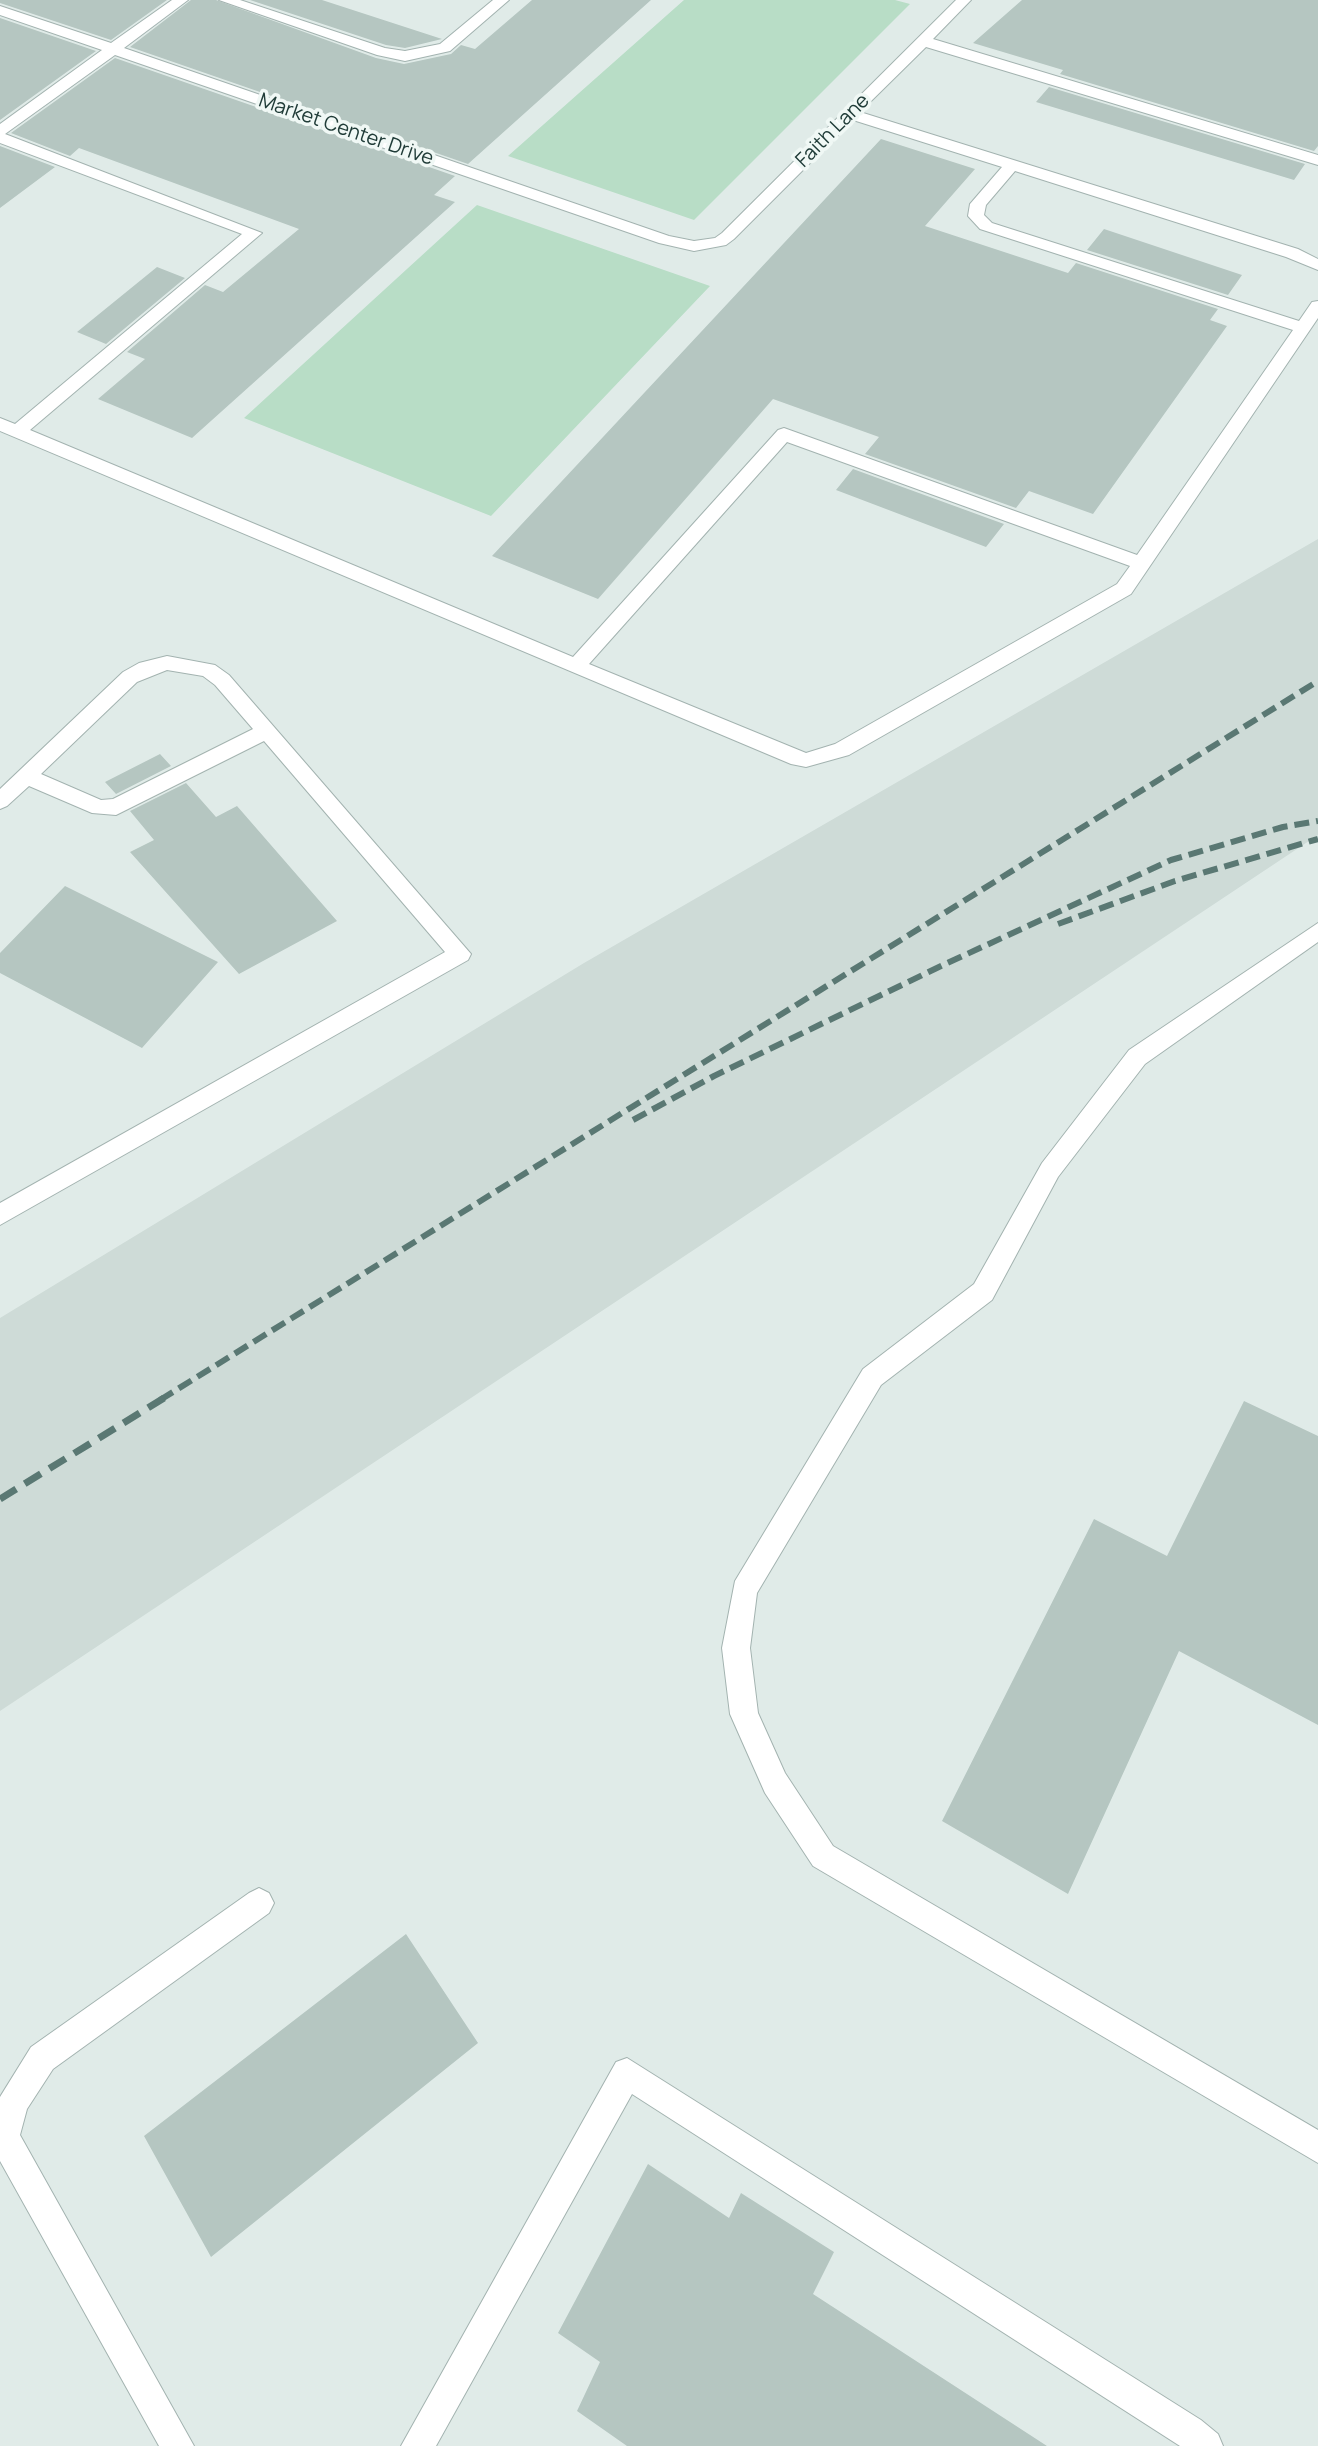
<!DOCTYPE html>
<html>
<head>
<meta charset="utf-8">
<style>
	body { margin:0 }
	canvas { display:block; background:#e0ebe8 }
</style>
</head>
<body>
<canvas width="1318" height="2446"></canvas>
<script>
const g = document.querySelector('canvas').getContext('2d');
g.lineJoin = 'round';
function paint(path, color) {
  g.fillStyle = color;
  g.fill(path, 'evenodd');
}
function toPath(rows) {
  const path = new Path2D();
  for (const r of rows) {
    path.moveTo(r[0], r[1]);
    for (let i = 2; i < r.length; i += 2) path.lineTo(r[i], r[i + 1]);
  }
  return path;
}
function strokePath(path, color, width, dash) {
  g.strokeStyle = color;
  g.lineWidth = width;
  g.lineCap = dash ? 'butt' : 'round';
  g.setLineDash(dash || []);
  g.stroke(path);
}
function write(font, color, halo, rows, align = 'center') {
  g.font = font + ' Manrope,sans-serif';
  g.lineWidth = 7;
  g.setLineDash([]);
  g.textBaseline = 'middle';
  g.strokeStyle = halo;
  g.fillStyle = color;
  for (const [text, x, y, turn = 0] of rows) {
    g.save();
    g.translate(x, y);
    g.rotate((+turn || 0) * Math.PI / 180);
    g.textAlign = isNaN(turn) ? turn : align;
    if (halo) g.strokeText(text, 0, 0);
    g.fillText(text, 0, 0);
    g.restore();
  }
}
const built = toPath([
	[1318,539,1318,835,0,1711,0,1318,584,963]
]);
const green = toPath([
	[684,0,895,0,910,4,694,220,508,156],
	[477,205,710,286,491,516,244,418]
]);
const building = toPath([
	[0,0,167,0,111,40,0,3],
	[191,0,216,0,376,58,404,64,451,54,461,45,475,49,532,0,651,0,468,164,130,47],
	[250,0,322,0,442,39,405,48,386,45],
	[1022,0,1318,0,1318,146,1314,151,1060,74,1063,70,973,43],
	[0,18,96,51,0,120],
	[115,58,455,176,434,195,455,202,192,438,98,399,145,359,127,352,205,285,223,292,299,229,79,148,70,156,11,133],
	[1049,87,1305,164,1294,180,1036,102],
	[881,139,975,169,925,226,1068,273,1076,263,1218,309,1210,320,1227,326,1093,514,1029,491,1016,508,865,454,879,437,773,399,598,599,492,556],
	[0,146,55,167,0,208],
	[1104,229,1242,275,1228,295,1087,250],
	[157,267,185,278,106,344,77,332],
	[853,469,1004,524,986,547,836,490],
	[160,754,171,766,116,794,105,782],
	[186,783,216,817,237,806,337,921,239,974,130,852,154,840,130,811],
	[65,886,218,962,142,1048,0,973,0,953],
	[1244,1401,1318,1436,1318,1725,1179,1651,1068,1894,942,1821,1094,1519,1167,1556],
	[406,1934,478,2043,211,2257,144,2136],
	[648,2164,729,2218,741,2193,834,2252,813,2294,1047,2446,627,2446,577,2411,600,2362,558,2333]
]);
const minor = toPath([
	[172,0,188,0,124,48,669,236,694,241,715,238,722,233,956,0,971,0,933,39,1318,155,1318,165,926,47,860,112,1298,249,1318,259,1318,270,1286,257,1015,171,986,205,984,215,992,223,1299,321,1312,302,1318,301,1318,318,1131,594,849,755,806,767,791,764,0,431,0,418,15,424,242,234,0,143,0,124,102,50,0,15,0,6,111,43,172,0],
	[115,55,659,243,694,251,726,245,734,239,853,120,1002,167,970,204,968,216,980,229,1293,330,1137,555,784,428,778,430,573,657,30,430,262,233,5,134,115,55],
	[787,442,1130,566,1117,584,835,744,806,753,589,664,787,442],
	[219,0,240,0,385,48,405,51,440,44,493,0,509,0,450,51,405,61,377,55,219,0],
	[167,656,215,665,229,675,471,954,468,960,0,1225,0,1203,445,952,264,741,116,815,92,813,29,786,7,806,0,809,0,789,123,672,139,663,167,656],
	[167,670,203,676,215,685,253,729,113,799,101,800,41,774,137,682,167,670],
	[1318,923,1318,942,1145,1064,1058,1177,992,1300,881,1385,757,1593,750,1648,758,1713,785,1773,833,1846,1318,2130,1318,2163,813,1866,765,1793,730,1714,722,1648,735,1581,863,1369,974,1284,1042,1163,1129,1050,1318,923],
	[259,1888,269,1893,274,1903,269,1913,53,2069,27,2109,20,2135,194,2446,159,2446,0,2161,0,2097,31,2047,249,1893,259,1888],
	[627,2058,1201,2420,1218,2434,1223,2446,1180,2446,632,2094,436,2446,401,2446,616,2062,627,2058]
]);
const railFar1 = toPath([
	[1058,924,1175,881,1318,839],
	[633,1120,714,1076,941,966,1171,860,1283,827,1318,821],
	[160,1400,1318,681]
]);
const rail = toPath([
	[0,1499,164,1398]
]);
const farStreetnames = [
	["Market Center Drive",346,130,19],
	["Faith Lane",833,131,-45]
];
paint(built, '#cedbd7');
paint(green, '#b8ddc6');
paint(building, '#b5c6c1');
strokePath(minor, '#a3b3b0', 2);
paint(minor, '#fff');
strokePath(railFar1, '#5a7873', 6, [15, 7]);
strokePath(rail, '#5a7873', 7, [19, 10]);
write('20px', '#203c38', '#f0f8f5', farStreetnames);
</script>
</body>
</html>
